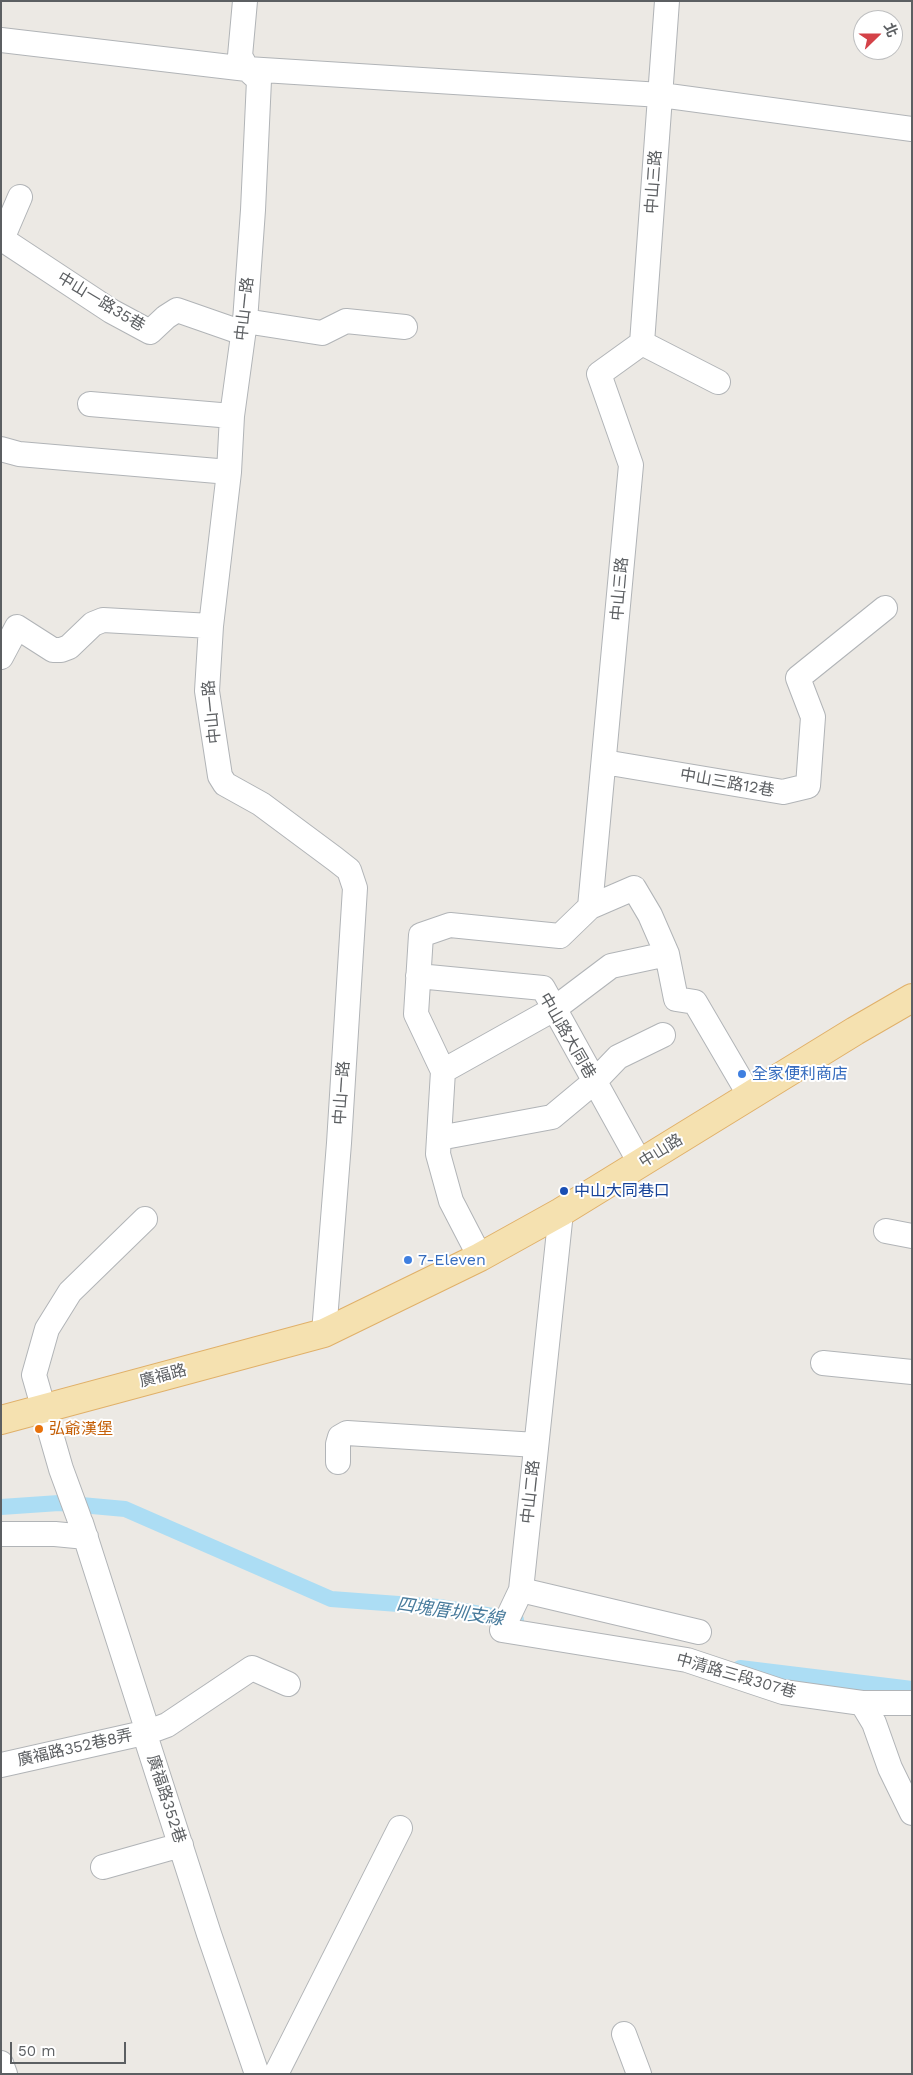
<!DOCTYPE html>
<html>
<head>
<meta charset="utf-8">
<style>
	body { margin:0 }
	#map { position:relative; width:913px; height:2075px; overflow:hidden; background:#ece9e4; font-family:"Work Sans","Noto Sans TC",sans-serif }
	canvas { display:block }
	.frame { position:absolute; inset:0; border:2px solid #5c5f62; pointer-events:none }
	.north { position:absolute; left:853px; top:10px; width:50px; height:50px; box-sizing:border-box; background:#fff; border:1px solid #bebfc0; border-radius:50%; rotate:68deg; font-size:14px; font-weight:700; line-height:20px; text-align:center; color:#5c5f62 }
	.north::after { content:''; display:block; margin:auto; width:18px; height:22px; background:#d44248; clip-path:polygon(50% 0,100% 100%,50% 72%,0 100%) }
	.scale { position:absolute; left:10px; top:2042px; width:116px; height:22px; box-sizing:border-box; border:2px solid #5c5f62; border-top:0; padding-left:6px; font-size:15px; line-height:18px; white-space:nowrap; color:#5c5f62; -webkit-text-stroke:4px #fff; paint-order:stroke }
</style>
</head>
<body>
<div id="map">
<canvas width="913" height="2075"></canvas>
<div class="frame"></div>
<div class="north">北</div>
<div class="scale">50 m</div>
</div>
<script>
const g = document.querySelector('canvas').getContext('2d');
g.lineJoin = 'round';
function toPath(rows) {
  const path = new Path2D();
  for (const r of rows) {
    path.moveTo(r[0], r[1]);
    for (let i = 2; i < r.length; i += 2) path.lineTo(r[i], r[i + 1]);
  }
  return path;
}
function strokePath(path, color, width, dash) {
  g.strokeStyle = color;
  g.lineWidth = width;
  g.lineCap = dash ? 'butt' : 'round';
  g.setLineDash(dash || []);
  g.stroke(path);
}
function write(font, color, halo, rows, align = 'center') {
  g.font = font + ' "Work Sans","Noto Sans TC",sans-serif';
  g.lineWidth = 4;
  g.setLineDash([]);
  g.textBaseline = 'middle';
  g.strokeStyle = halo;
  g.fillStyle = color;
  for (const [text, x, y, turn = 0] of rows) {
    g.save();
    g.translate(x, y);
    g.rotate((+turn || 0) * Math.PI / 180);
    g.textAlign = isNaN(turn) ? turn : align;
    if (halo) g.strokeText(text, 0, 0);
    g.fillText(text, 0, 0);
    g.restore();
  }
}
const canal = toPath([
	[1,1507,59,1503,125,1509,331,1599,439,1607,516,1620],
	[740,1668,912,1689]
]);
const minor = toPath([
	[245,1,240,56,247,69,259,80,253,210,245,321,232,416,229,472,211,626,207,691,220,776,225,784,261,804,335,859,349,870,355,888,339,1143,324,1333],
	[667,1,642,343,599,374,631,465,590,907,634,888,650,915,667,954,676,999,695,1002,750,1096],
	[1,40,247,69,661,95,912,129],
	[20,197,2,239,111,311,150,332,166,317,177,310,243,333],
	[245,321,322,333,346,321,405,327],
	[642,343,718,382],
	[90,404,232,416],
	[1,449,19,454,229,472],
	[1,657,17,627,53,650,61,650,69,647,93,624,103,620,211,626],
	[604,762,783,792,808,786,813,717,798,678,885,608],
	[418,976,543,988,640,1163],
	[443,1071,554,1009,611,966,667,954],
	[439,1138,552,1117,594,1082,618,1057,663,1035],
	[561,1212,521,1590,699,1632],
	[886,1231,912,1236],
	[480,1257,451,1201,438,1154,443,1071,416,1014,421,935,450,925,560,936,590,907],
	[823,1363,912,1372],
	[338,1462,338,1444,340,1437,347,1433,536,1445],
	[79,1518,61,1469,34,1375,47,1329,70,1292,145,1219],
	[81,1523,148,1732,147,1741,209,1934,257,2074],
	[1,1534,55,1534,86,1537],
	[521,1590,502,1630,687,1660,783,1692,862,1703,912,1703],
	[862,1703,874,1723,890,1768,912,1813],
	[1,1765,148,1732,167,1725,252,1668,288,1684],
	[103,1867,181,1845],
	[624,2034,639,2074],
	[1,2063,5,2074],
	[276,2074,400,1828]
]);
const major = toPath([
	[1,1420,324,1333,480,1257,561,1212,855,1031,912,998]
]);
const markers = [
	[742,1074,5,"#3f7fe0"],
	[564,1191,5,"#1a4fb4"],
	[408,1260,5,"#3f7fe0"],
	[39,1429,5,"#e8710a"]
];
const streetNames = [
	["中山三路",654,182,-86],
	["中山一路35巷",101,302,31],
	["中山一路",245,309,-84],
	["中山三路",620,589,-85],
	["中山一路",212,712,-96],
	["中山三路12巷",727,783,10],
	["中山路大同巷",567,1036,60],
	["中山一路",342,1093,-86],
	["中山路",661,1151,-32],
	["廣福路",163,1376,-15],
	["中山二路",531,1492,-84],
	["中清路三段307巷",736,1676,16],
	["廣福路352巷8弄",75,1748,-13],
	["廣福路352巷",166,1799,72]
];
const shopNames = [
	["全家便利商店",752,1074],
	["7-Eleven",418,1260]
];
const transitNames = [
	["中山大同巷口",574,1191]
];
const foodNames = [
	["弘爺漢堡",49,1429]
];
const waterNames = [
	["四塊厝圳支線",450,1612,8]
];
strokePath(canal, '#acddf4', 16);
strokePath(minor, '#b1b4b7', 26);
strokePath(major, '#e0b069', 30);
strokePath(minor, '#fff', 24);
strokePath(major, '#f5e1b0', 28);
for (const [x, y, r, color] of markers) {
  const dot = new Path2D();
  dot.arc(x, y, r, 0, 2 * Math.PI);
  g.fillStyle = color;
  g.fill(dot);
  strokePath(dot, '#fff', 2);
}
write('16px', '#5c5f62', '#fff', streetNames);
write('16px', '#366cbe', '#fff', shopNames, 'left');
write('16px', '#164399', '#fff', transitNames, 'left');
write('16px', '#c56008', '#fff', foodNames, 'left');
write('italic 18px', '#487b9c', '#fff', waterNames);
</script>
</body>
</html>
